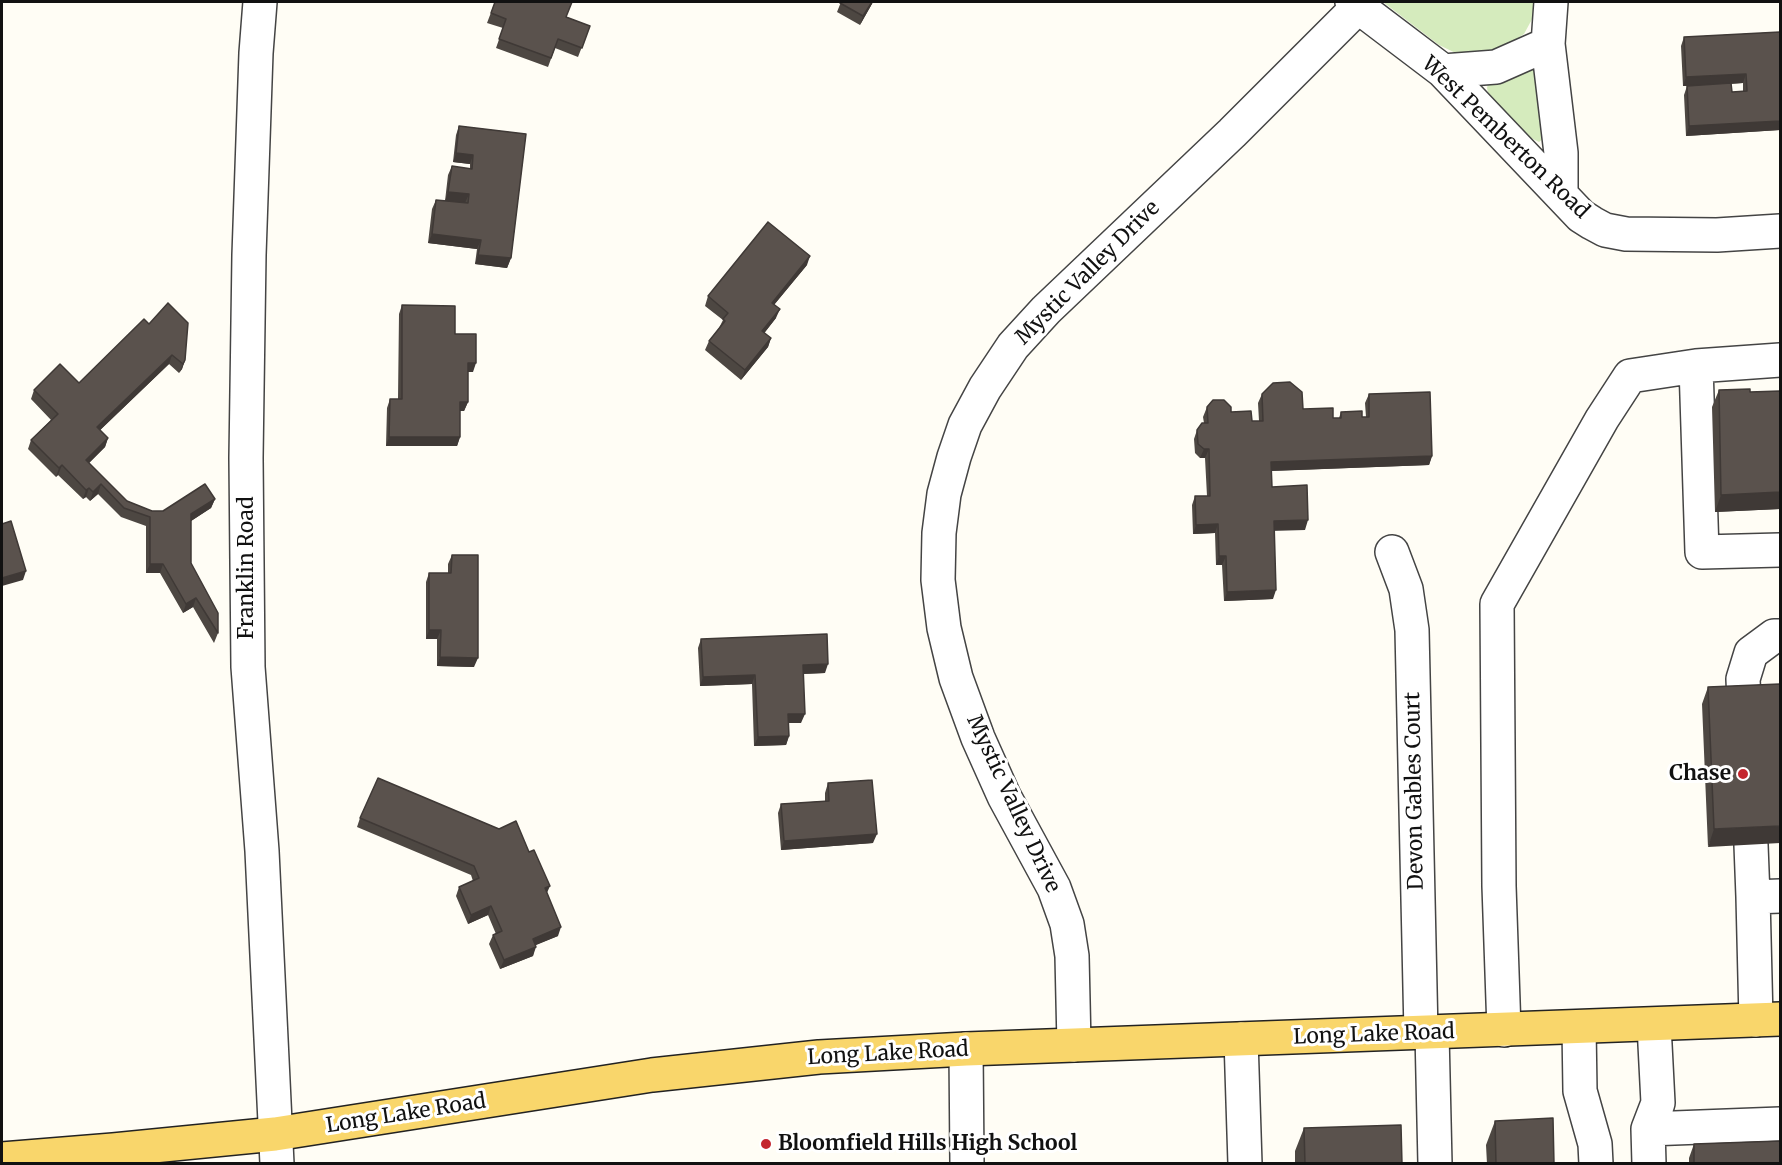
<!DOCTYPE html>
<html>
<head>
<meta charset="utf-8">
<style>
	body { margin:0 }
	#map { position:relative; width:1782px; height:1165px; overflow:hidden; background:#fffdf5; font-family:Merriweather,serif }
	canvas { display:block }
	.frame { position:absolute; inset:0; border:3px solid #111; pointer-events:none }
</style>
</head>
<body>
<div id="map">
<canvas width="1782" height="1165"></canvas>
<div class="frame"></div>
</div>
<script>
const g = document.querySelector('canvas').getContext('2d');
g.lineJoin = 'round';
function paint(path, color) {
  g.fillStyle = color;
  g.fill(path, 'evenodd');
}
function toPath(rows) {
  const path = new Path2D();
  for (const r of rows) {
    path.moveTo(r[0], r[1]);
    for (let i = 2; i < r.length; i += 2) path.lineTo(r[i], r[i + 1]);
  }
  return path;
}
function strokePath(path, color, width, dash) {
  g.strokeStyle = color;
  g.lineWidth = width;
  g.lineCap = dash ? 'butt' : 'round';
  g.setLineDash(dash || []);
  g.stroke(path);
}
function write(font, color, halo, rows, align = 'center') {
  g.font = font + ' Merriweather,serif';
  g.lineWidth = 6;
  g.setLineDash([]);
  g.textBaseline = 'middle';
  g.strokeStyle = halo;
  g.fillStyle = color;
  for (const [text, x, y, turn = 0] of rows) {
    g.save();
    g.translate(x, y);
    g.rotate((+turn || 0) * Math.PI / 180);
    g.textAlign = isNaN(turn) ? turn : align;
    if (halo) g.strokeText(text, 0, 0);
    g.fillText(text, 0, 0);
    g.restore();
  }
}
const green = toPath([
	[1383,2,1538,2,1537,10,1524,34,1509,44,1489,54,1464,57,1439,45],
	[1532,63,1539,69,1548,135,1539,142,1525,135,1489,98,1487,88,1489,79]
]);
const minor = toPath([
	[260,2,256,53,249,255,246,458,248,667,262,851,277,1164],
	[1352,2,1443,71,1581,216,1592,223,1605,230,1626,234,1717,235,1780,231],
	[1548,44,1561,153,1561,195],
	[1443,71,1496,67,1548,44,1551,2],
	[1696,366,1702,552,1780,550],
	[1392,552,1406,589,1412,630,1421,1033],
	[1744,702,1743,679,1751,653,1774,636,1780,636],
	[1751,845,1753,897],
	[1756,1020,1753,897,1780,896],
	[1654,1025,1658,1103,1648,1129,1780,1124],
	[1579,1027,1580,1091,1595,1144,1596,1164],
	[1504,1030,1499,886,1497,604,1602,419,1630,376,1696,366,1780,360],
	[1432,1033,1435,1164],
	[1241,1039,1245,1164],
	[1074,1045,1072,956,1067,924,1054,888,1004,796,978,738,956,678,944,628,938,580,939,533,944,494,954,457,965,425,985,388,1013,346,1046,310,1232,133,1358,7],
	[966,1049,967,1164],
	[1648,1129,1649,1164]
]);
const major = toPath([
	[2,1159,113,1150,275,1134,652,1075,819,1057,966,1049,1780,1019]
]);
const wall = toPath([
	[495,2,566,17,590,26,578,57,555,48,548,67,496,48,503,28,487,23],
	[841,2,873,2,860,25,837,12],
	[1780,32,1780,130,1686,136,1684,95,1687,86,1683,86,1681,46,1684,37],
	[1743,83,1743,92,1732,92,1731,84],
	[459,126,526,134,511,258,507,268,475,264,477,249,428,243,432,209,436,200,445,201,448,175,452,166,470,169,470,164,453,162,456,135],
	[807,265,774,305,776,318,764,333,771,338,768,347,741,380,705,350,709,341,719,328,723,320,705,306,708,296],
	[402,305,455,334,473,372,468,372,468,402,464,411,460,411,460,437,457,446,386,446,387,408,390,399,398,399,399,314],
	[149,324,185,360,182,369,179,373,169,364,100,430,108,438,105,447,89,463,127,501,152,511,163,511,215,499,211,508,191,521,191,563,218,633,214,643,193,607,183,613,160,573,146,573,146,526,121,517,98,494,90,501,86,497,83,499,58,475,56,477,28,449,31,440,51,420,31,399,34,390,79,383],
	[1719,390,1750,392,1780,391,1780,509,1715,512,1712,407],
	[1262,394,1303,409,1333,418,1339,418,1341,412,1362,417,1366,417,1365,403,1369,394,1432,456,1429,465,1272,471,1272,487,1305,530,1274,530,1273,599,1224,601,1222,565,1216,565,1215,533,1193,534,1192,505,1195,496,1207,496,1205,458,1200,458,1195,453,1194,439,1197,430,1204,423,1203,417,1207,407,1231,412,1252,421,1259,421,1258,403],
	[452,555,474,667,437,666,437,639,426,639,426,582,429,573,448,573,448,564],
	[701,639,825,673,803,674,801,723,788,723,789,736,786,745,754,746,752,684,700,686,698,648],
	[1780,684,1708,847,1702,704,1708,687],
	[828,783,873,843,781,850,778,813,781,804,825,801,825,793],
	[360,818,547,893,558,936,535,945,533,956,500,969,489,944,493,935,496,934,488,915,468,924,456,896,459,887,473,881,471,875,357,827],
	[1495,1121,1554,1164,1487,1164,1486,1145],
	[1304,1128,1402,1164,1295,1164,1295,1151],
	[1694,1144,1780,1164,1689,1164,1689,1158]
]);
const shadedWall = toPath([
	[872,2,873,2,860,25,863,16],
	[1746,74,1743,83,1683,86,1686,77],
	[1780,121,1780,130,1686,136,1689,126],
	[456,153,473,155,470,164,453,162],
	[448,192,469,194,465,203,445,201],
	[432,234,481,240,477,249,428,243],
	[478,255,511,258,507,268,475,264],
	[810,256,807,265,768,312,772,303],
	[780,309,776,318,759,340,762,331],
	[771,338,768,347,741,380,745,370],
	[172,355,169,364,94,436,97,427],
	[185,360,182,369,179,373,183,364],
	[468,363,476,363,473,372,465,372],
	[460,402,468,402,464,411,457,411],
	[389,437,460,437,457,446,386,446],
	[108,438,105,447,83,469,86,460],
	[1204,449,1209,449,1205,458,1200,458],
	[1432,456,1429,465,1268,471,1271,462],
	[62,465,58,475,56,477,59,468],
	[101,484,98,494,90,501,93,492],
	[89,488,86,497,83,499,86,490],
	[1780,492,1780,509,1715,512,1721,495],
	[215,499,211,508,188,523,191,514],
	[1308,520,1305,530,1270,531,1274,521],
	[1218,524,1215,533,1193,534,1196,525],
	[1219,556,1226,556,1222,565,1216,565],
	[150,564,163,564,160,573,146,573],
	[26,571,23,580,2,586,2,578],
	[1276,590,1273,599,1224,601,1227,592],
	[196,598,193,607,183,613,186,604],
	[429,630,441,630,437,639,426,639],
	[440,657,478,658,474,667,437,666],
	[828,664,825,673,800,674,803,665],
	[755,675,752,684,700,686,703,677],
	[788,714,805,714,801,723,785,723],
	[789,736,786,745,754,746,758,737],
	[1780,826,1780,843,1708,847,1714,829],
	[877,834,873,843,781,850,784,841],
	[550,886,546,895,545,888],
	[491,906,488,915,468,924,471,915],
	[561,927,558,936,529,948,533,939],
	[536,947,533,956,500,969,504,960]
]);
const building = toPath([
	[495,2,572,2,566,17,590,26,582,48,558,39,551,58,499,39,506,19,491,13,495,2],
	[841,2,872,2,863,16,840,3,841,2],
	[1780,32,1780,121,1689,126,1687,86,1731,83,1732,92,1747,91,1746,74,1686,77,1684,37,1780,32],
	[459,126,526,134,511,258,478,255,481,240,432,234,436,200,468,203,469,194,448,192,452,166,472,169,473,155,456,153,459,126],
	[768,222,810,256,772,303,780,309,762,331,771,338,745,370,709,341,725,321,723,319,728,313,708,296,768,222],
	[168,303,188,323,185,360,183,364,172,355,97,427,108,438,86,460,127,501,152,511,163,511,205,484,215,499,191,514,191,563,218,613,218,633,196,598,186,604,163,564,150,564,150,517,124,508,101,484,93,492,89,488,86,490,62,465,59,468,31,440,58,414,34,390,60,364,79,383,144,319,149,324,168,303],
	[402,305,455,306,455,334,476,334,476,363,468,363,468,402,460,402,460,437,389,437,390,399,402,399,402,305],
	[1290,382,1302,392,1303,409,1333,408,1333,418,1341,418,1341,412,1362,411,1362,417,1369,417,1369,394,1430,392,1432,456,1271,462,1272,487,1307,485,1308,520,1274,521,1276,590,1227,592,1226,556,1219,556,1218,524,1196,525,1195,496,1210,496,1209,449,1204,449,1198,444,1197,430,1202,423,1208,423,1207,407,1213,400,1224,400,1231,407,1231,412,1251,411,1252,421,1263,421,1262,394,1273,383,1290,382],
	[1750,389,1750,392,1780,391,1780,492,1721,495,1719,390,1750,389],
	[11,521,26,571,2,578,2,523,2,524,11,521],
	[452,555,478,555,478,658,440,657,441,630,429,630,429,573,451,573,452,555],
	[827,634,828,664,803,665,805,714,788,714,789,736,758,737,755,675,703,677,701,639,827,634],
	[1780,684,1780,826,1714,829,1708,687,1780,684],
	[378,778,499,829,516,821,529,852,534,850,550,886,545,888,561,927,533,939,536,947,504,960,493,935,502,931,491,906,471,915,459,887,479,878,474,866,360,818,378,778],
	[872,780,877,834,784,841,781,804,829,801,828,783,872,780],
	[1553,1118,1554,1164,1496,1164,1495,1121,1553,1118],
	[1401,1125,1402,1164,1305,1164,1304,1128,1401,1125],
	[1780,1141,1780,1164,1694,1164,1694,1144,1780,1141]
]);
const markers = [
	[1743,774,6,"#c4262e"],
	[766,1144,6,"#c4262e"]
];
const streetNames = [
	["West Pemberton Road",1505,138,44],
	["Mystic Valley Drive",1088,273,-45],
	["Franklin Road",247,568,-90],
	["Devon Gables Court",1415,791,-91],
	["Mystic Valley Drive",1013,804,65],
	["Long Lake Road",1374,1035,-2],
	["Long Lake Road",888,1054,-3],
	["Long Lake Road",406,1114,-9]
];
const poiNames = [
	["Chase",1731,774],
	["Bloomfield Hills High School",778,1144,"left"]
];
paint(green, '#d5ebbd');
strokePath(minor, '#444', 36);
strokePath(major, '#222', 36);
strokePath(minor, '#fff', 33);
strokePath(major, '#f9d66b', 33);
paint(wall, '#4d4742');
paint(shadedWall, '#3f3936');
paint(building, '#5a524d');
strokePath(building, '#3f3936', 1.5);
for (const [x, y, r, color] of markers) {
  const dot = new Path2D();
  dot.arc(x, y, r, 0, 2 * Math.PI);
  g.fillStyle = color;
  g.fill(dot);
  strokePath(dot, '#fff', 2);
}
write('21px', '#111', '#fff', streetNames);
write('bold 21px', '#111', '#fff', poiNames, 'right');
</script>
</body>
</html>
